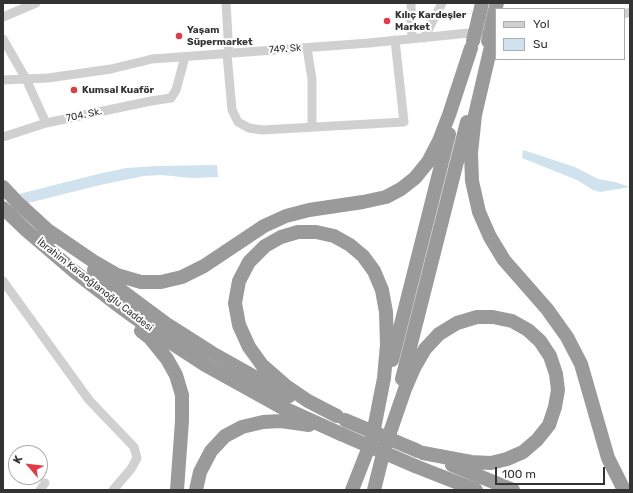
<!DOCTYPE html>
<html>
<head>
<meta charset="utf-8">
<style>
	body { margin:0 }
	#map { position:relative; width:633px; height:493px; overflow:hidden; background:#fff; font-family:Rubik,sans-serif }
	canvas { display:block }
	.frame { position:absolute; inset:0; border:4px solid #333; pointer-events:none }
	.legend { position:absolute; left:495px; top:8px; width:130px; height:52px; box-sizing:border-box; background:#fff; border:1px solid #adadad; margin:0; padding:5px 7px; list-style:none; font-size:12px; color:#333 }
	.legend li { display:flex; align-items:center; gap:8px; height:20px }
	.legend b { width:20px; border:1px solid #adadad }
	.north { position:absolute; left:8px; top:445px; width:40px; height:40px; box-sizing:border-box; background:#fff; border:1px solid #adadad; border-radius:50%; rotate:298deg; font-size:11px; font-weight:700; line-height:16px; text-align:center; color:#333 }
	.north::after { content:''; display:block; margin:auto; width:14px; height:18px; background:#e63946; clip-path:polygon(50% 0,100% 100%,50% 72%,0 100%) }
	.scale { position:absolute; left:495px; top:467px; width:110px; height:18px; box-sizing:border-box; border:2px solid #333; border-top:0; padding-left:5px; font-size:12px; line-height:14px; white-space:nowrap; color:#333; -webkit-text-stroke:3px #fff; paint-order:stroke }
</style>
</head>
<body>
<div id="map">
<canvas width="633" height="493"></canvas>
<div class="frame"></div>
<ul class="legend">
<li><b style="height:5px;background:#d0d0d0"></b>Yol</li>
<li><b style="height:11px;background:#cfe2ee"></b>Su</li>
</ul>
<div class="north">K</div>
<div class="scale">100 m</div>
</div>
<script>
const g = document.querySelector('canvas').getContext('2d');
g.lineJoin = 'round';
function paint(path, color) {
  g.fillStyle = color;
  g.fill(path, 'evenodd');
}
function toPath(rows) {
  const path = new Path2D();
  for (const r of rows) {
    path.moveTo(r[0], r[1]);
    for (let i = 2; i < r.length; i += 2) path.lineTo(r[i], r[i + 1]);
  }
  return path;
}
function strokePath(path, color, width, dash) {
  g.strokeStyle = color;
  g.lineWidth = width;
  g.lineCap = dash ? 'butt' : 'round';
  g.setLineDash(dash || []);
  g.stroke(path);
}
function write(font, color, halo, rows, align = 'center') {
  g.font = font + ' Rubik,sans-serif';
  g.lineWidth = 4;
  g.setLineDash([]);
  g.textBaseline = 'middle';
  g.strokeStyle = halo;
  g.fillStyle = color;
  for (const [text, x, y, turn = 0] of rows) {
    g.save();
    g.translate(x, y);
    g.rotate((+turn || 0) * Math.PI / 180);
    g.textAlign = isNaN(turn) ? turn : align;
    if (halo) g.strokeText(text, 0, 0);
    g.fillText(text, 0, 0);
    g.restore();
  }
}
const water = toPath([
	[523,150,575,167,598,179,615,182,630,187,600,192,593,190,577,180,522,158],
	[217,165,218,177,191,178,161,175,144,176,100,185,28,203,19,194,98,174,126,168,157,166]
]);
const minor = toPath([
	[226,3,229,54],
	[411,3,412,39],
	[624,14,630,12],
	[3,17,36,3],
	[424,38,442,3],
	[3,39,26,79,46,123,151,101,171,98,176,90,185,57],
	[307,48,312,79,312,127],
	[227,54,232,110,238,122,249,128,262,130,404,122,395,40],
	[3,80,48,78,111,69,152,59,369,43,479,32],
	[3,137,46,123],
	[3,281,89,400,134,447,137,458,131,469,113,490],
	[40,490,45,483]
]);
const highway = toPath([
	[494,14,497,3],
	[479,16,482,3],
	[492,42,475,115,471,153,472,181,479,212,490,237,504,260,547,309,567,337,581,364,608,458,624,490],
	[3,187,18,203,55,237],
	[3,208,26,230,75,272,115,303,159,335,205,365,279,406,341,434],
	[49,231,93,261,117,275,141,282,161,282,182,277,204,266,264,226,286,216,309,210,363,202,386,197,401,189,415,178,428,162,439,141,449,115,471,48],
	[94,270,168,325,212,353,289,396],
	[141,331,150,338,167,359,176,375,182,395,182,421,177,490],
	[392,360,449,134],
	[402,379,467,122],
	[337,416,308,401,286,386,262,365,249,347,239,325,235,303,239,281,249,262,265,246,281,237,298,232,316,232,334,236,350,245,363,256,374,271,382,290,386,312,387,345,384,378,372,439,352,490],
	[386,444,405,389,414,368,425,349,439,334,457,323,477,317,493,317,512,321,528,330,540,341,550,356,556,374,558,390,555,407,549,425,537,440,523,452,507,459,491,463,471,462,423,453],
	[452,465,513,490],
	[415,466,476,490],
	[196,490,200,472,211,451,225,436,242,427,263,422,281,421,309,425],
	[374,490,386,442]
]);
const highwayBridge = toPath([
	[473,41,479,16],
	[488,41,494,14],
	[345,420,418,451],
	[341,434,415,466]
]);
const markers = [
	[387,21,4,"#e63946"],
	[179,36,4,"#e63946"],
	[74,90,4,"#e63946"]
];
const poiNames = [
	["Kılıç Kardeşler",395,15],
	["Market",395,27],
	["Yaşam",187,30],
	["Süpermarket",187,42],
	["Kumsal Kuaför",82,90]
];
const streetNames = [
	["749. Sk",285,49,-4],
	["704. Sk.",84,115,-12],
	["İbrahim Karaoğlanoğlu Caddesi",95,285,38]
];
paint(water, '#cfe2ee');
strokePath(minor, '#d0d0d0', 9);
strokePath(highway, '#9a9a9a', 14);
strokePath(highwayBridge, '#9a9a9a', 14);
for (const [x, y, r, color] of markers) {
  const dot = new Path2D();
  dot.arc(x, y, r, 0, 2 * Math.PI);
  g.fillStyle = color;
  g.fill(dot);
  strokePath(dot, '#fff', 1.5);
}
write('bold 10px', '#333', '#fff', poiNames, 'left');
write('10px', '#333', '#fff', streetNames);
</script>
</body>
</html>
